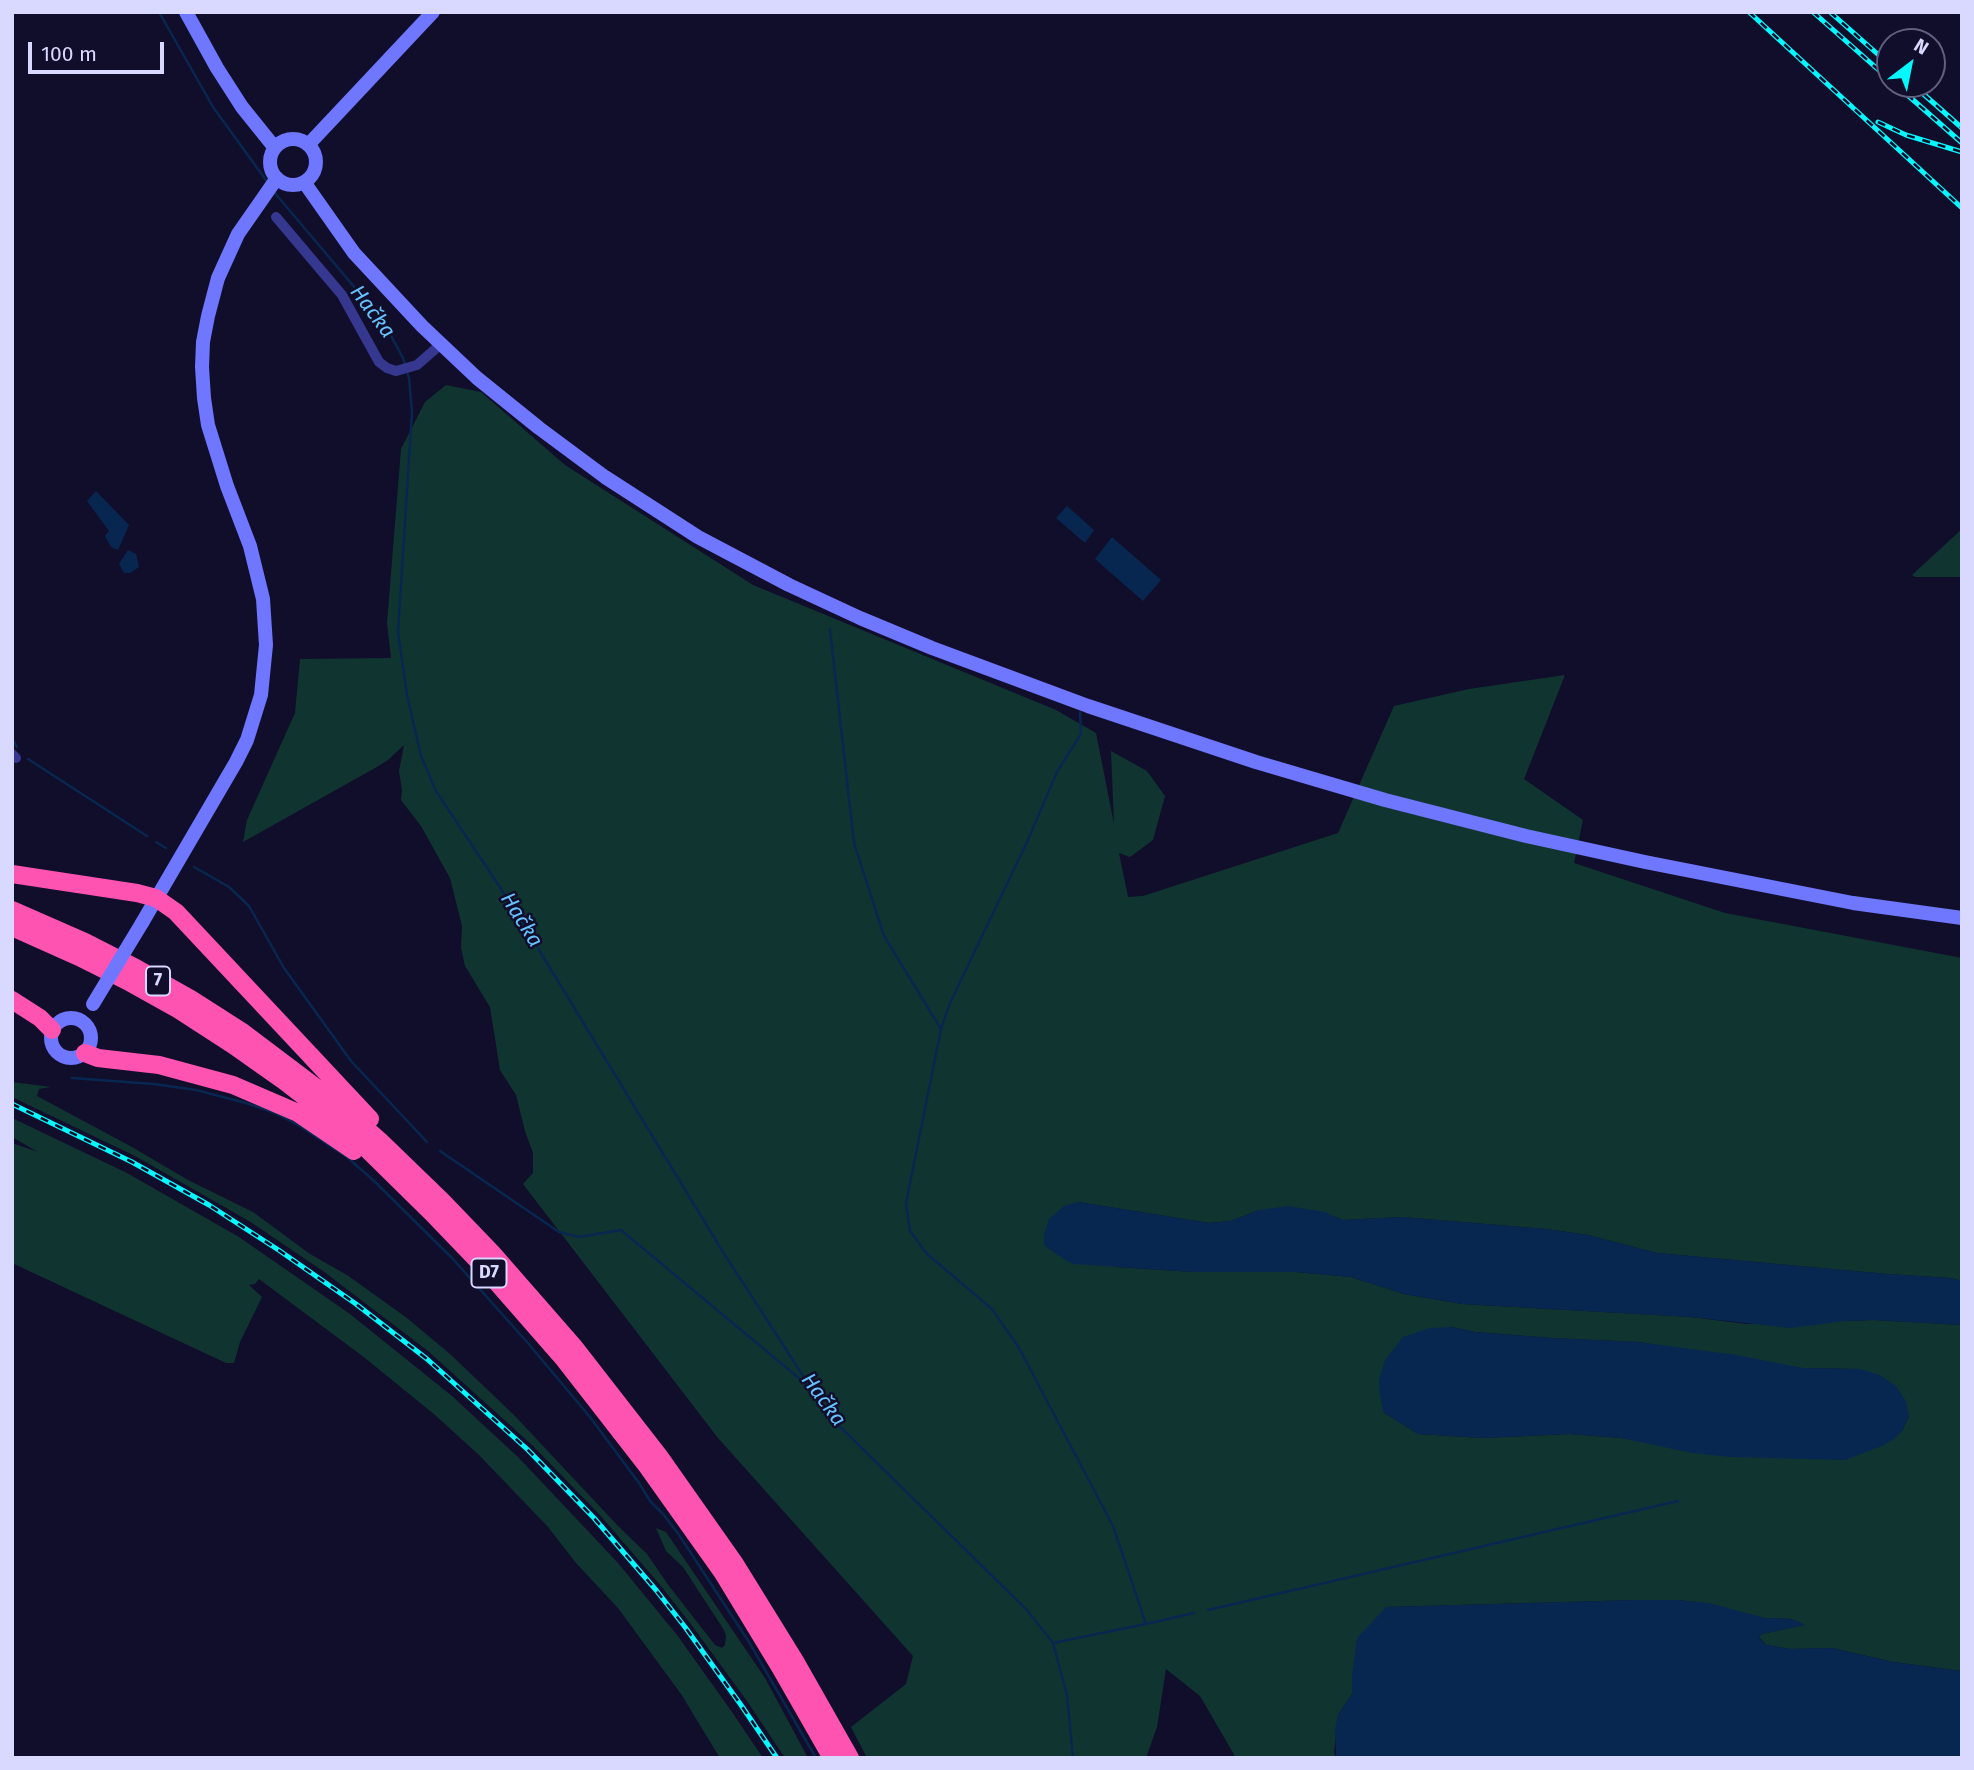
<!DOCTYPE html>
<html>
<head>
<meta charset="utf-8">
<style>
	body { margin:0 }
	#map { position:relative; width:1974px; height:1770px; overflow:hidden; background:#110e2b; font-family:"Fira Sans",sans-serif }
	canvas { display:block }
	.frame { position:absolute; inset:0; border:14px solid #d9d8ff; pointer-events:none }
	.north { position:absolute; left:1876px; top:28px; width:70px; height:70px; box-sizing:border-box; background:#110e2b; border:2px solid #615f80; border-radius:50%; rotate:32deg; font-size:19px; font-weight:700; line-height:28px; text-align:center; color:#d9d8ff }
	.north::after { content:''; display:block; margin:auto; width:24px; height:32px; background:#04f8ff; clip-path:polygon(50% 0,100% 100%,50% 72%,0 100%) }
	.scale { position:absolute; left:28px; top:42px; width:136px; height:32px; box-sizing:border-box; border:4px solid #d9d8ff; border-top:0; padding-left:9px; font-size:21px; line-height:24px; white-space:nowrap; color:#d9d8ff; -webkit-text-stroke:5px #110e2b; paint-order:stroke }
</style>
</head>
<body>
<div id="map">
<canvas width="1974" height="1770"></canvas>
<div class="frame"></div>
<div class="north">N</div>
<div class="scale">100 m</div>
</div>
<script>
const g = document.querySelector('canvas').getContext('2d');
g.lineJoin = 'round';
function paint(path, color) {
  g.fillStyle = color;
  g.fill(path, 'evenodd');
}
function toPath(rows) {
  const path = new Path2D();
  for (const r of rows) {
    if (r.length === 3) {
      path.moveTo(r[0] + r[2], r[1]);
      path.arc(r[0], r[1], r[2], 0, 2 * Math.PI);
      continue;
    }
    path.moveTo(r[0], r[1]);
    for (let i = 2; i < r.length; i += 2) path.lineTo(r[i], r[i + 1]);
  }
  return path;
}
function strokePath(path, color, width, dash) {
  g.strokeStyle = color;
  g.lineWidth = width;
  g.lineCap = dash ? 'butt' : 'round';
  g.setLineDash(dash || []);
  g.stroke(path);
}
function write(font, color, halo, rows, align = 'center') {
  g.font = font + ' "Fira Sans",sans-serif';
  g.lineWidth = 5;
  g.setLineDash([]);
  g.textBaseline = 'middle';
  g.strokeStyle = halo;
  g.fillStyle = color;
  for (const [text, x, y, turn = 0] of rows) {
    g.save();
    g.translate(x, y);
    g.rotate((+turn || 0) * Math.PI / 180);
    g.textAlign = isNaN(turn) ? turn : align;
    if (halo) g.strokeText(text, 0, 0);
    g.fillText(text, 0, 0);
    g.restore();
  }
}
const green = toPath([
	[446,385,481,392,565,465,753,585,1056,710,1096,733,1114,824,1111,751,1147,771,1165,796,1153,840,1130,857,1119,853,1128,897,1143,896,1338,833,1394,706,1469,689,1565,675,1524,779,1583,820,1574,863,1725,913,1962,958,1962,1281,1950,1278,1887,1274,1657,1253,1588,1235,1546,1229,1402,1217,1342,1220,1334,1216,1259,1210,1231,1221,1209,1223,1078,1202,1116,1267,1194,1272,1296,1272,1351,1277,1404,1294,1462,1304,1691,1317,1746,1324,1874,1320,1962,1325,1962,1671,1893,1662,1832,1648,1790,1649,1766,1645,1759,1637,1762,1634,1804,1625,1791,1619,1765,1618,1697,1602,1677,1600,1637,1600,1387,1607,1352,1675,1352,1694,1338,1715,1334,1752,1336,1758,1236,1758,1200,1696,1166,1669,1157,1727,1146,1758,867,1758,851,1727,906,1684,913,1656,718,1438,523,1184,533,1173,533,1153,525,1131,516,1095,500,1070,490,1007,465,966,461,948,462,926,450,878,421,826,401,800,402,790,399,771,404,745,388,760,375,768,243,842,247,820,295,713,300,659,391,658,387,623,401,449,425,402],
	[1451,1327,1475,1332,1552,1338,1638,1342,1802,1368,1860,1369,1909,1416,1902,1431,1656,1444,1621,1438,1570,1434,1483,1438,1418,1434,1383,1412],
	[1962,529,1962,577,1915,577,1912,575],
	[12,1082,51,1087,39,1089,37,1096,132,1147,188,1180,253,1212,310,1254,347,1275,407,1318,450,1354,514,1415,619,1527,647,1554,669,1586,715,1645,722,1648,725,1645,726,1636,724,1630,683,1567,666,1551,656,1528,666,1532,765,1678,808,1758,785,1758,747,1701,690,1623,661,1586,599,1514,532,1445,428,1351,323,1271,249,1221,135,1156,12,1097],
	[12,1118,127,1173,239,1237,350,1314,452,1396,519,1458,618,1563,677,1635,732,1712,763,1758,720,1758,681,1694,618,1608,576,1563,548,1527,503,1480,479,1455,435,1415,365,1358,259,1279,255,1284,249,1285,262,1297,240,1342,234,1363,226,1363,12,1263,12,1143,38,1152,12,1137]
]);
const water = toPath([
	[96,491,129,525,118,550,111,547,105,536,109,531,87,501],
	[1067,506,1094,530,1085,543,1056,518],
	[1112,537,1161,580,1143,601,1095,559],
	[128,550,136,554,139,567,130,573,124,573,119,564],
	[1078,1202,1209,1223,1231,1221,1259,1210,1288,1206,1325,1212,1342,1220,1402,1217,1546,1229,1588,1235,1657,1253,1887,1274,1950,1278,1962,1281,1962,1325,1874,1320,1846,1321,1790,1328,1691,1317,1462,1304,1404,1294,1351,1277,1296,1272,1194,1272,1073,1264,1067,1261,1046,1247,1044,1244,1044,1234,1049,1219,1064,1206],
	[1451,1327,1475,1332,1552,1338,1638,1342,1737,1355,1802,1368,1860,1369,1880,1375,1896,1386,1906,1401,1909,1416,1902,1431,1894,1439,1882,1446,1845,1460,1731,1457,1692,1453,1621,1438,1570,1434,1483,1438,1418,1434,1383,1412,1380,1395,1379,1380,1385,1360,1403,1337,1430,1328],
	[1637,1600,1677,1600,1709,1603,1765,1618,1790,1619,1800,1622,1805,1625,1762,1634,1759,1638,1766,1645,1790,1649,1832,1648,1893,1662,1962,1671,1962,1758,1336,1758,1335,1729,1338,1715,1352,1694,1352,1675,1357,1638,1386,1607]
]);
const stream = toPath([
	[159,12,213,107,268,183],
	[274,192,383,321,403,358,409,378,412,412,398,632,407,695,421,756,436,791,511,904,723,1252,829,1416,1027,1610,1053,1643,1067,1695,1073,1758],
	[830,629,854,843,884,936,941,1029,906,1203,910,1231,926,1253,992,1309,1019,1348,1113,1526,1146,1624,1053,1643],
	[12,739,17,747],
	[28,759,147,836],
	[156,842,166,848],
	[194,867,229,887,249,906,284,968,351,1061,427,1142],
	[941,1029,950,1003,1028,840,1057,772,1081,734,1080,712],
	[72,1078,154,1084,196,1090,246,1103,275,1113,300,1126,347,1157,373,1180,452,1258,527,1342,590,1417,639,1483,650,1501,664,1515,679,1535,749,1642,816,1758],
	[440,1151,559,1232,579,1237,621,1230,806,1384],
	[1208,1610,1678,1501],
	[1146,1624,1194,1613]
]);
const street = toPath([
	[276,217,342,295,379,362,387,368,396,371,417,365,441,344],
	[12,754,16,758]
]);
const secondary = toPath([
	[186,12,217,68,242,107,275,148],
	[293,162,23],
	[308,145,433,12],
	[304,182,354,253,422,326,477,378,539,428,605,477,698,537,789,585,860,618,932,648,1088,706,1256,762,1385,800,1526,836,1645,862,1853,903,1962,918],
	[142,923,236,762,247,740,261,695,266,645,263,599,250,546,227,486,208,425,204,398,202,367,203,342,208,316,218,278,238,234,277,178],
	[71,1038,20]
]);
const highway = toPath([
	[12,874,137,893,156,898,176,912,370,1119],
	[12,910,85,942,136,968,191,999,241,1031,339,1105,380,1141,443,1202,492,1253,575,1348,659,1456,735,1564,795,1661,850,1758],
	[12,927,79,957,127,981,179,1010,233,1045,284,1081,328,1115,367,1149,432,1213,480,1263,563,1358,647,1466,723,1573,780,1667,832,1758],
	[12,1000,40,1018,52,1030],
	[85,1053,98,1058,159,1065,233,1085,298,1113,354,1151]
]);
const rail = toPath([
	[1749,12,1962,208],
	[1813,12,1890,80],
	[1830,12,1890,65],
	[1895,84,1962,143],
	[1912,84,1962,128],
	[1878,122,1906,135,1962,152],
	[12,1104,132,1162,209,1205,280,1251,356,1304,427,1359,527,1449,594,1518,656,1590,685,1627,741,1705,777,1758]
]);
const secondaryBridge = toPath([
	[93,1004,142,923]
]);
const shields = [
	[158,981,24],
	[489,1273,35]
];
const shieldNames = [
	["7",158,981],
	["D7",489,1273]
];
const waterNames = [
	["Hačka",372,312,53],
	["Hačka",521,920,58],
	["Hačka",823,1400,54]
];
paint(green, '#103531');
paint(water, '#082750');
strokePath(stream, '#082750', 2.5);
strokePath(street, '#35388e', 10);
strokePath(secondary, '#6f76ff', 14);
strokePath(highway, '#ff53b2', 18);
strokePath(rail, '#04f8ff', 5);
strokePath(rail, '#110e2b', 2.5, [8]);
strokePath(secondaryBridge, '#6f76ff', 14);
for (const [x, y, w] of shields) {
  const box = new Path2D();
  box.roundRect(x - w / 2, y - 14.5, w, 29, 5);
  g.fillStyle = '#110e2b';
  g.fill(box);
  strokePath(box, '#d9d8ff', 2);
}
write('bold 18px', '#d9d8ff', null, shieldNames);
write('italic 21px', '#66c3ff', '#110e2b', waterNames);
</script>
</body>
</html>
